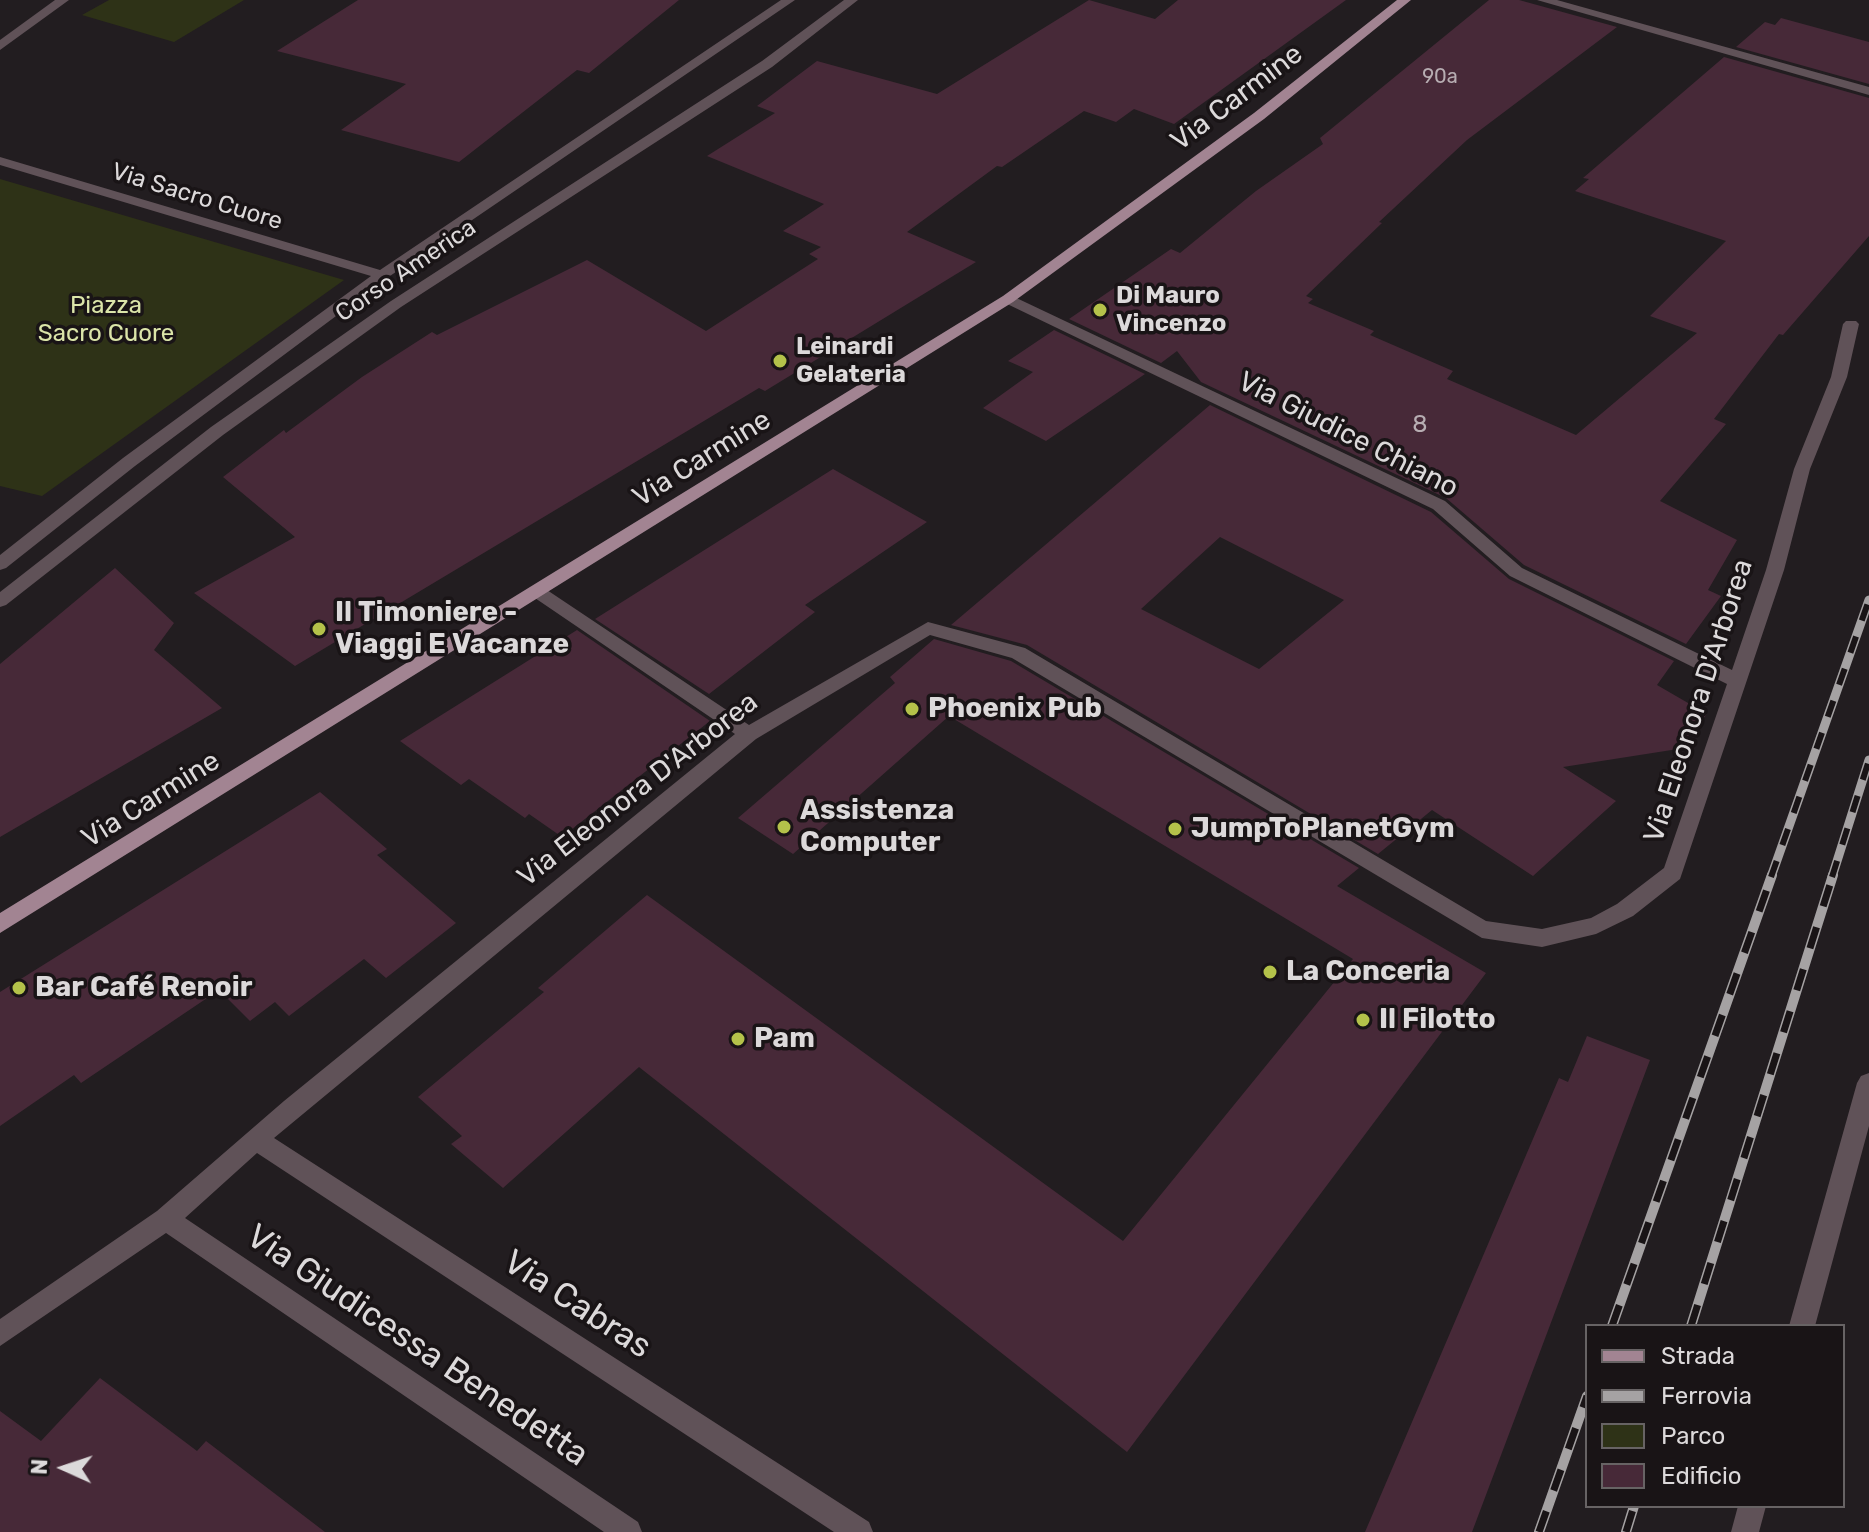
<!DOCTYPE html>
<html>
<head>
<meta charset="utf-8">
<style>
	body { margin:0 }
	#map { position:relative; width:1869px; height:1532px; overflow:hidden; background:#221d20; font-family:Rubik,sans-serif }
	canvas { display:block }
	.legend { position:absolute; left:1585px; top:1324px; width:260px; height:184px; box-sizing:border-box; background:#191416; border:2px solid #676364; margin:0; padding:10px 14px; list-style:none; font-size:24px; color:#dcd9da }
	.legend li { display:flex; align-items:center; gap:16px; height:40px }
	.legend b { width:40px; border:2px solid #676364 }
	.north { position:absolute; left:24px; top:1428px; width:80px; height:80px; -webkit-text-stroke:6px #191416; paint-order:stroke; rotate:273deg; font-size:22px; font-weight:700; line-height:32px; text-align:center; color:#dcd9da }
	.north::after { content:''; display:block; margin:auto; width:28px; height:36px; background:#dcd9da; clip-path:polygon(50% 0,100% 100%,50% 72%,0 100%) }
</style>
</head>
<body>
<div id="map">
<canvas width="1869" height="1532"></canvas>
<ul class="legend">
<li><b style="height:10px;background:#a28492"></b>Strada</li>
<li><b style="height:10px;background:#a5a2a3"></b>Ferrovia</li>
<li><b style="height:22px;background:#2e3217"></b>Parco</li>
<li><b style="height:22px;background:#472938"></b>Edificio</li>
</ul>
<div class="north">N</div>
</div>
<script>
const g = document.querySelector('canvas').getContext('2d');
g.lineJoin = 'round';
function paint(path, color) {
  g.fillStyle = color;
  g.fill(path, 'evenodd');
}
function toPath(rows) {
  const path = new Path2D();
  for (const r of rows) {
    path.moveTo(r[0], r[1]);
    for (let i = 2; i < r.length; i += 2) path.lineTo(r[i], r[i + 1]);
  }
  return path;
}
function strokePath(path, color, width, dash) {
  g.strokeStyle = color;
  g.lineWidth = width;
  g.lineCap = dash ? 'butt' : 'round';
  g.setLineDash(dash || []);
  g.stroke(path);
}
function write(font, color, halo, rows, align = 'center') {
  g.font = font + ' Rubik,sans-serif';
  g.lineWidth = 7;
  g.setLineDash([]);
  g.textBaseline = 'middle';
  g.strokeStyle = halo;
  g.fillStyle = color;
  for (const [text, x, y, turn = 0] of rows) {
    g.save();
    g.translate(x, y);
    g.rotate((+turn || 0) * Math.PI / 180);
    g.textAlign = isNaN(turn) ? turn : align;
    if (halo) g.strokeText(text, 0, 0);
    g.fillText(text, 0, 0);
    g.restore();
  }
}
const green = toPath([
	[109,0,244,0,174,42,82,15],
	[0,179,344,280,42,496,0,486]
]);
const building = toPath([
	[358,0,679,0,589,73,577,70,459,162,341,130,406,84,277,51],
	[1089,0,1155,19,1178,0,1346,0,1174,124,1134,109,1116,122,1084,111,1002,167,997,166,907,232,976,262,765,391,759,388,295,666,194,593,295,537,223,477,284,430,286,433,362,377,432,332,437,335,587,260,706,331,818,259,809,254,821,247,783,231,824,204,707,156,775,113,757,106,817,61,937,94],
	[1489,0,1519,0,1617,27,1467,140,1379,222,1382,223,1306,296,1313,299,1308,303,1374,331,1370,335,1453,371,1447,379,1576,435,1697,333,1650,316,1726,241,1575,191,1589,179,1583,178,1724,57,1869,98,1869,236,1783,335,1779,334,1714,419,1726,424,1660,501,1737,540,1708,590,1721,596,1686,644,1524,565,1446,498,1201,382,1177,351,1161,363,1069,319,1171,249,1180,253,1256,191,1323,144,1320,138],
	[1781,18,1869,42,1869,84,1736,47,1765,22,1775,25],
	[1054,330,1145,374,1046,441,983,408,1033,372,1008,361],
	[1210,405,1431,512,1509,579,1674,661,1657,685,1707,714,1678,749,1563,767,1616,801,1533,876,1432,810,1378,854,1027,645,951,625],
	[1220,537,1344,600,1259,669,1141,609],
	[833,469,927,522,805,605,815,612,709,694,595,619],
	[115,568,174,623,154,650,222,708,0,837,0,664],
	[577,630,710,721,562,837,529,814,525,818,469,779,461,785,400,741],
	[934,639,1011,661,1359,868,1337,886,1486,973,1127,1452,639,1067,503,1188,451,1144,462,1136,418,1097,544,992,538,988,647,895,1123,1241,1353,959,949,716,793,854,738,818,895,683,890,677],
	[320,792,387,849,377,855,456,923,386,978,364,959,289,1016,275,1002,250,1021,219,990,81,1083,74,1075,0,1126,0,992],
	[1587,1036,1650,1060,1472,1532,1365,1532,1559,1078,1568,1082],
	[100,1378,197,1451,206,1441,325,1532,0,1532,0,1411,41,1441]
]);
const minor = toPath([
	[55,0,69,0,0,50,0,40,55,0],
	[781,0,795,0,387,278,135,466,6,568,0,570,0,555,123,458,371,276,0,165,0,157,380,270,781,0],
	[844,0,858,0,772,67,401,307,223,435,6,605,0,607,0,592,211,427,391,301,762,61,844,0],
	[1537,0,1557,0,1869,87,1869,95,1537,0],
	[1008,294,1445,501,1522,568,1732,670,1766,570,1794,469,1831,377,1843,324,1846,321,1856,321,1859,324,1847,377,1810,469,1784,570,1680,879,1633,916,1596,934,1542,947,1482,938,1012,658,930,635,756,739,274,1138,869,1522,873,1532,834,1532,257,1153,185,1218,638,1522,642,1532,604,1532,166,1233,0,1346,0,1319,157,1211,284,1101,735,734,532,596,529,592,532,588,544,588,749,725,928,622,1025,648,1486,921,1542,929,1591,918,1617,904,1664,868,1727,684,1510,576,1433,509,1003,302,1000,299,1008,294],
	[1869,1073,1869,1126,1815,1326,1789,1326,1857,1083,1861,1076,1869,1073],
	[1738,1506,1766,1506,1759,1532,1731,1532,1738,1506]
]);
const major = toPath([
	[1397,0,1411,0,1264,119,1013,302,0,933,0,913,1003,296,1254,113,1397,0]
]);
const railFar1 = toPath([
	[1771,877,1869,600],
	[1832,877,1869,760]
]);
const rail = toPath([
	[1612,1326,1772,875],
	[1691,1326,1833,875],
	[1539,1532,1587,1396],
	[1626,1532,1634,1506]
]);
const markers = [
	[1100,310,8,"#b4c24a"],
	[780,361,8,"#b4c24a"],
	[319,629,8,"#b4c24a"],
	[912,709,8,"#b4c24a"],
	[784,827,8,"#b4c24a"],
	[1175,829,8,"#b4c24a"],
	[1270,972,8,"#b4c24a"],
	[19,988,8,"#b4c24a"],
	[1363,1020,8,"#b4c24a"],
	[738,1039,8,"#b4c24a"]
];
const farNumbernames = [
	["90a",1440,77]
];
const farStreetnames = [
	["Via Sacro Cuore",197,197,17],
	["Corso America",406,271,-34]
];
const farPoinames = [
	["Di Mauro",1116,296],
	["Vincenzo",1116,324],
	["Leinardi",796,347],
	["Gelateria",796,375]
];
const farParknames = [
	["Piazza",106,306],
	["Sacro Cuore",106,334]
];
const numberNames = [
	["8",1420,425]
];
const streetNames = [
	["Via Carmine",1237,98,-37],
	["Via Giudice Chiano",1348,435,27],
	["Via Carmine",702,459,-32],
	["Via Eleonora D'Arborea",1699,701,-72],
	["Via Eleonora D'Arborea",638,790,-38],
	["Via Carmine",151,800,-32]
];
const poiNames = [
	["Il Timoniere -",335,613],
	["Viaggi E Vacanze",335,645],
	["Phoenix Pub",928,709],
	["Assistenza",800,811],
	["Computer",800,843],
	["JumpToPlanetGym",1191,829],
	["La Conceria",1286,972],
	["Bar Café Renoir",35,988],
	["Il Filotto",1379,1020],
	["Pam",754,1039]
];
const nearStreetnames = [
	["Via Cabras",577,1305,33],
	["Via Giudicessa Benedetta",417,1346,34]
];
paint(green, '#2e3217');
paint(building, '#472938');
paint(minor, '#605258');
paint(major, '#a28492');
strokePath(railFar1, '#a5a2a3', 9);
strokePath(rail, '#a5a2a3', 10);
strokePath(railFar1, '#191416', 6, [17]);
strokePath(rail, '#191416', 7, [22]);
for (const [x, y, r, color] of markers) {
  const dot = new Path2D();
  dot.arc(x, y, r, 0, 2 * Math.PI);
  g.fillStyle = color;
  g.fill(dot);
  strokePath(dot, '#191416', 3);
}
write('20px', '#b7adb2', null, farNumbernames);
write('24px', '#dcd9da', '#191416', farStreetnames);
write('bold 24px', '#dcd9da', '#191416', farPoinames, 'left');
write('24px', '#dbe5a9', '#191416', farParknames);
write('24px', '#b7adb2', null, numberNames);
write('28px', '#dcd9da', '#191416', streetNames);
write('bold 28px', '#dcd9da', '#191416', poiNames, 'left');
write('34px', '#dcd9da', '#191416', nearStreetnames);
</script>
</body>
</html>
